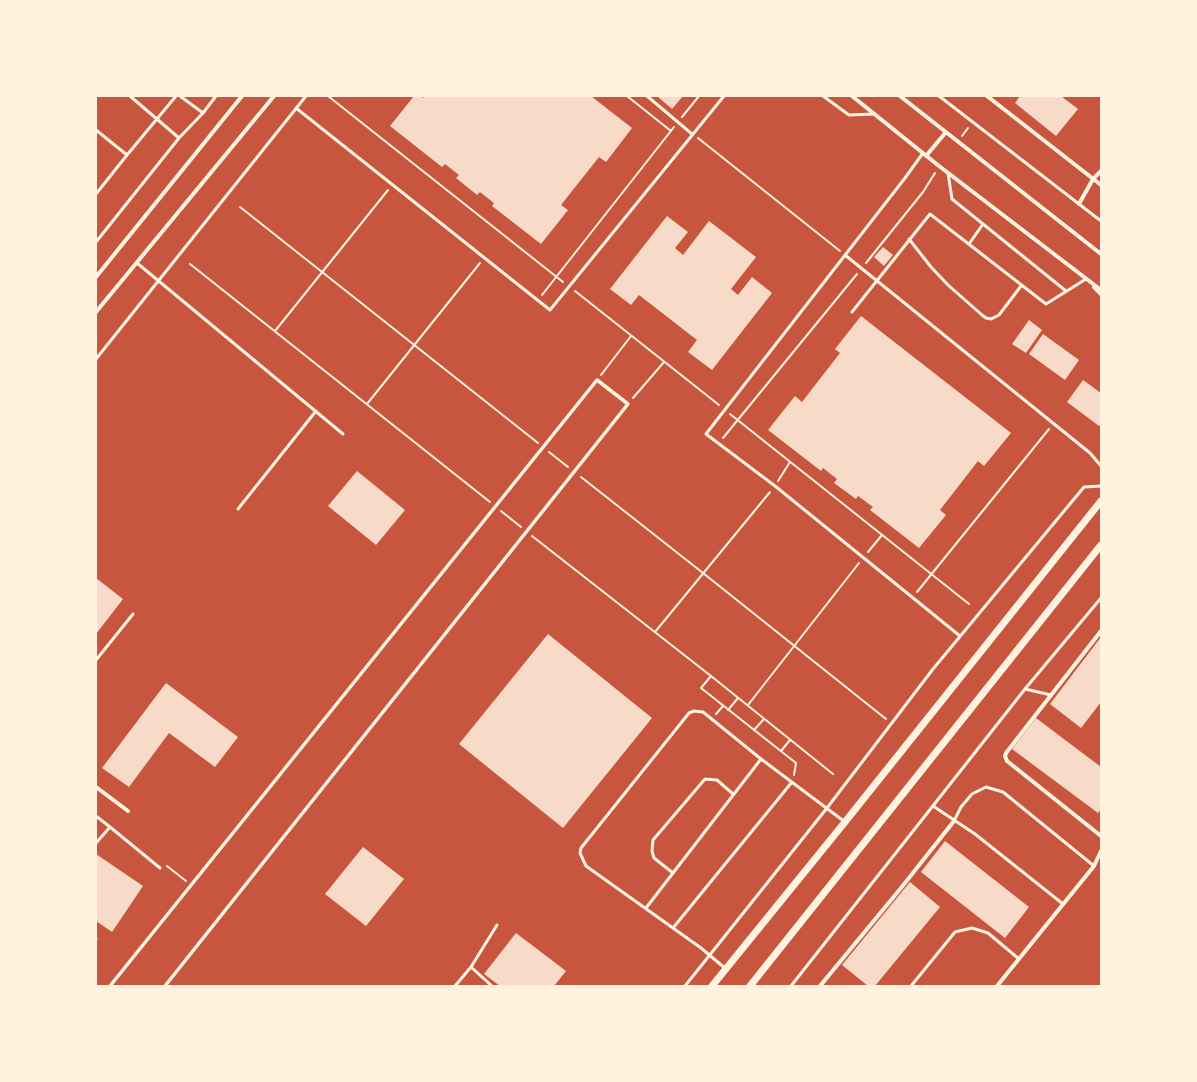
<!DOCTYPE html>
<html>
<head>
<meta charset="utf-8">
<style>
	body { margin:0 }
	#map { position:relative; width:1197px; height:1082px; overflow:hidden; background:#c8553d; font-family:Overpass,sans-serif }
	canvas { display:block }
	.frame { position:absolute; inset:0; border:97px solid #fff3e0; pointer-events:none }
</style>
</head>
<body>
<div id="map">
<canvas width="1197" height="1082"></canvas>
<div class="frame"></div>
</div>
<script>
const g = document.querySelector('canvas').getContext('2d');
g.lineJoin = 'round';
function paint(path, color) {
  g.fillStyle = color;
  g.fill(path, 'evenodd');
}
function toPath(rows) {
  const path = new Path2D();
  for (const r of rows) {
    path.moveTo(r[0], r[1]);
    for (let i = 2; i < r.length; i += 2) path.lineTo(r[i], r[i + 1]);
  }
  return path;
}
function strokePath(path, color, width, dash) {
  g.strokeStyle = color;
  g.lineWidth = width;
  g.lineCap = dash ? 'butt' : 'round';
  g.setLineDash(dash || []);
  g.stroke(path);
}
const building = toPath([
	[414,96,421,96,423,98,425,96,591,96,632,128,606,162,599,157,561,205,568,210,541,244,492,206,494,203,480,192,477,195,456,178,459,175,445,164,442,167,390,126],
	[657,96,683,96,672,109],
	[1020,96,1061,96,1078,109,1056,136,1015,103],
	[667,216,688,232,675,248,683,255,709,221,756,257,731,289,738,295,752,277,772,293,712,370,688,352,697,340,639,295,631,305,610,289],
	[883,247,893,255,884,266,874,257],
	[861,316,1011,433,984,466,978,461,940,510,946,515,919,548,870,510,873,507,858,496,856,499,834,483,837,479,823,468,821,471,768,430,795,396,802,402,840,353,835,349],
	[1029,320,1042,330,1026,353,1012,344],
	[1043,334,1079,360,1065,380,1029,354],
	[1083,380,1101,393,1101,424,1099,426,1067,402],
	[357,471,405,510,376,545,328,506],
	[96,578,123,599,96,634],
	[548,634,652,718,563,828,459,744],
	[1101,637,1101,702,1081,728,1050,704],
	[166,683,238,737,215,767,169,733,129,787,102,768],
	[1036,718,1101,767,1101,809,1098,813,1012,749],
	[945,841,1029,907,1005,938,921,872],
	[363,847,404,879,366,926,325,894],
	[96,854,143,886,112,932,96,921],
	[910,882,940,907,875,986,868,986,842,965],
	[516,933,566,971,554,986,500,986,484,974]
]);
const path = toPath([
	[328,96,563,282],
	[627,96,671,131],
	[682,117,699,96],
	[962,136,968,128],
	[698,138,840,251],
	[240,207,538,443],
	[866,263,923,192,935,173],
	[190,264,490,502],
	[575,291,719,405],
	[542,295,674,127],
	[275,331,388,190],
	[601,375,631,336],
	[633,398,664,362],
	[367,404,480,263],
	[730,414,969,604],
	[723,438,857,274],
	[549,452,568,467],
	[581,477,703,573,886,719],
	[778,481,790,462],
	[501,511,521,527],
	[532,536,711,676,833,774],
	[868,552,882,535],
	[917,592,1049,429],
	[655,632,770,492],
	[711,676,701,688,796,763,794,775],
	[748,705,859,563],
	[728,710,738,698],
	[716,714,723,706],
	[754,730,764,719],
	[781,751,790,740],
	[167,866,186,881]
]);
const service = toPath([
	[130,96,179,138],
	[180,96,203,113],
	[647,96,692,134],
	[823,96,849,115,874,114],
	[939,96,1101,221],
	[296,108,550,310,724,96],
	[96,130,127,155,96,194],
	[923,153,905,178,706,434,775,486,960,636],
	[127,155,176,96],
	[948,173,952,199,1066,291],
	[909,239,931,267,948,285,982,315,986,318,991,319,999,315,1021,286],
	[96,242,179,138,203,113,216,96],
	[969,244,983,224],
	[845,255,1090,453,1101,466],
	[137,263,343,434],
	[852,312,930,214,1046,304,1086,279],
	[96,359,306,96],
	[238,509,316,411],
	[96,660,133,614],
	[1025,689,1051,695],
	[933,806,975,834,1063,904],
	[96,816,110,827,96,843],
	[954,821,961,807,972,794,986,787,1003,792,1094,866],
	[110,827,160,868],
	[673,873,654,858,652,851,653,840,705,779,717,780,733,794],
	[646,908,761,759],
	[673,928,792,782],
	[96,938,96,939],
	[471,967,492,986],
	[726,969,701,948,586,866,580,853,581,848,689,713,694,711,703,712,761,759,845,822],
	[455,986,471,967,497,925],
	[685,986,827,808,933,669,1084,487,1101,486],
	[791,986,1025,689,1101,598],
	[911,986,955,932,972,928,988,933,1019,959]
]);
const pedestrian = toPath([
	[110,986,597,380,628,404,165,986]
]);
const minor = toPath([
	[852,96,939,166,1101,290],
	[900,96,1101,254],
	[987,96,1101,185],
	[926,156,946,132],
	[1079,204,1093,179,1101,171],
	[96,277,242,96],
	[1094,287,1101,294],
	[96,312,274,96],
	[1101,631,1006,753,1005,756,1007,761,1101,836],
	[96,787,128,811],
	[820,986,901,888,954,821],
	[997,986,1094,866,1101,851]
]);
const tertiary = toPath([
	[712,986,845,822,1101,501],
	[750,986,1101,545]
]);
paint(building, '#f7dbc8');
strokePath(path, '#fff3e0', 2);
strokePath(service, '#fff3e0', 3);
strokePath(pedestrian, '#fff3e0', 3.5);
strokePath(minor, '#fff3e0', 4);
strokePath(tertiary, '#fff3e0', 7);
</script>
</body>
</html>
